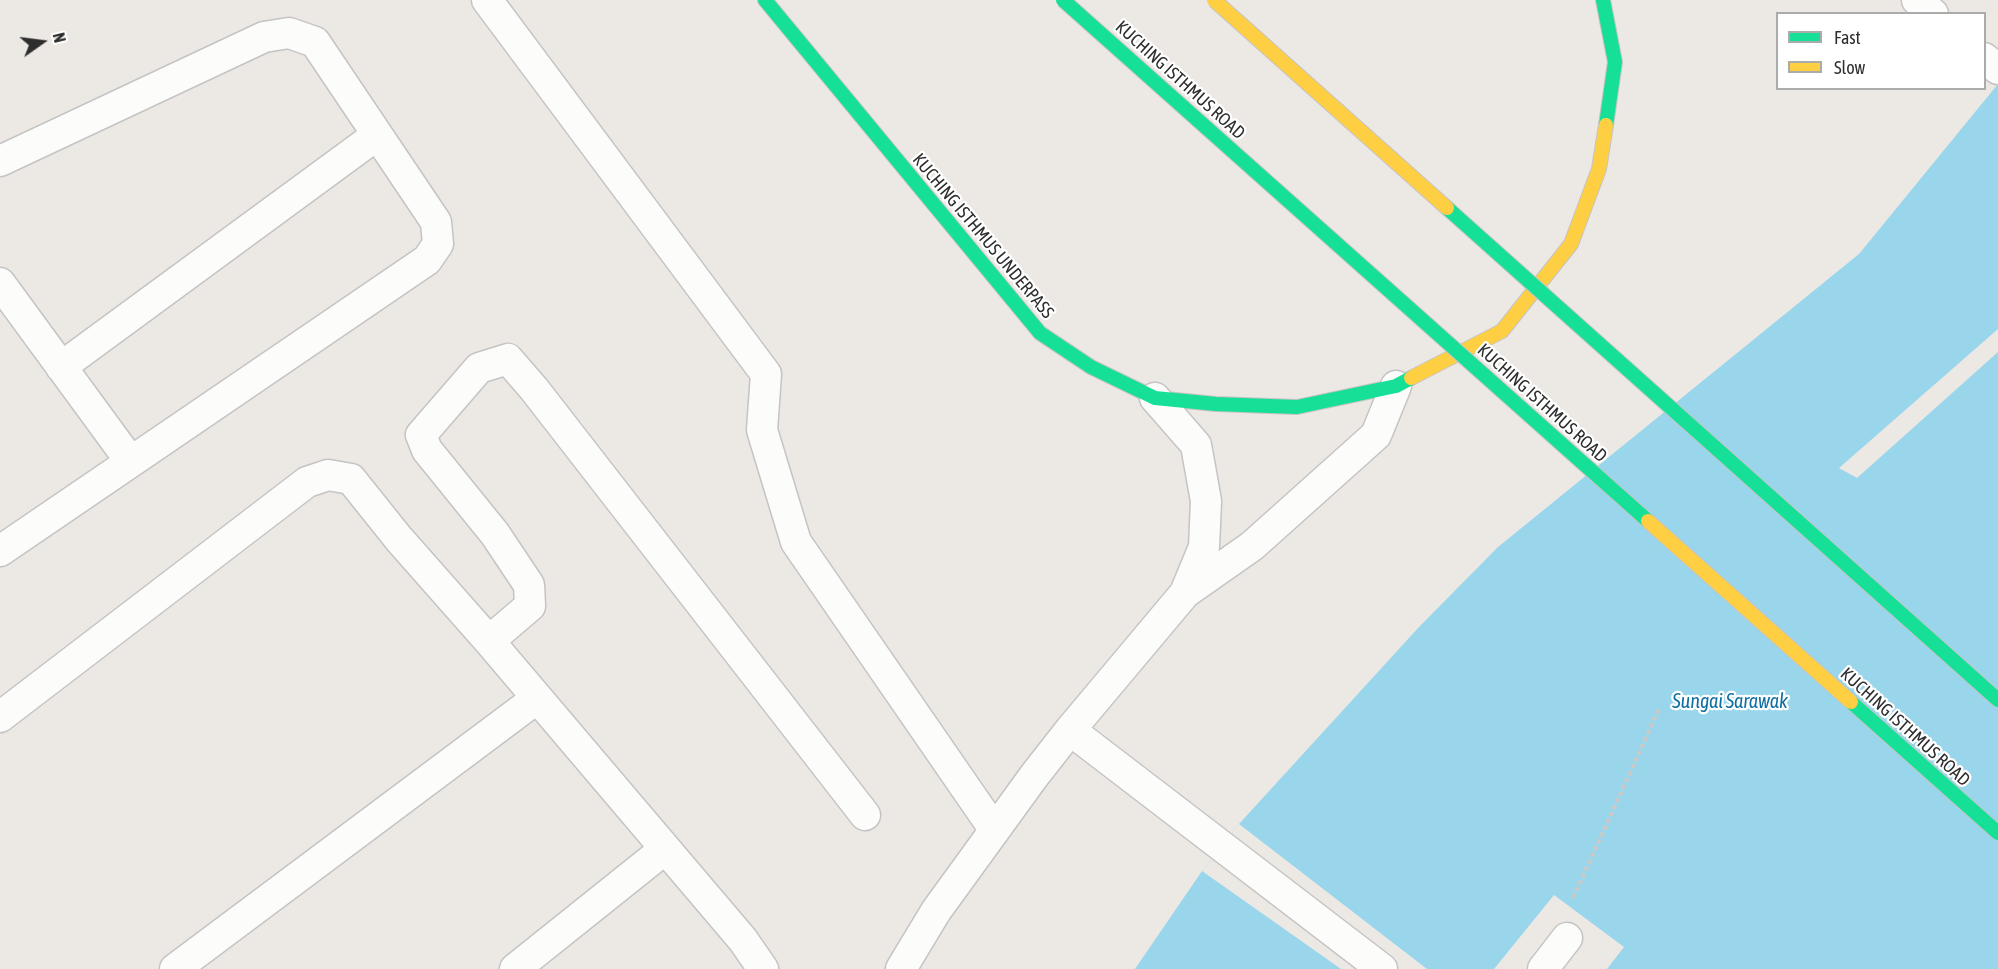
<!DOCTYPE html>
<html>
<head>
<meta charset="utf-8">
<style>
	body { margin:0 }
	#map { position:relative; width:1998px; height:969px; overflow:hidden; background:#ece8e4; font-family:"Asap Condensed",sans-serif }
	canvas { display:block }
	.legend { position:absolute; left:1776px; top:12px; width:210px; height:78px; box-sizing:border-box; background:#fff; border:2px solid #ababab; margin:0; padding:8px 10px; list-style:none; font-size:18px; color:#2e2e2e }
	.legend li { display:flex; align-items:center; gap:12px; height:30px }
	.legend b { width:30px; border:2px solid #ababab }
	.north { position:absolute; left:12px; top:12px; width:60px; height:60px; -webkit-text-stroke:4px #fff; paint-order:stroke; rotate:76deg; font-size:16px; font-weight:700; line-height:24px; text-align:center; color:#2e2e2e }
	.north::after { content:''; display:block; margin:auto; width:21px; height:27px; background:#2e2e2e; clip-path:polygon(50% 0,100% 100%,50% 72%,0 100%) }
</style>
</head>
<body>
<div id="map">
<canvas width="1998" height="969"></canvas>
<ul class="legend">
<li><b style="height:8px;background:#16e098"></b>Fast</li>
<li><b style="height:8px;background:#ffcf43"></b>Slow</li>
</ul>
<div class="north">N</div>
</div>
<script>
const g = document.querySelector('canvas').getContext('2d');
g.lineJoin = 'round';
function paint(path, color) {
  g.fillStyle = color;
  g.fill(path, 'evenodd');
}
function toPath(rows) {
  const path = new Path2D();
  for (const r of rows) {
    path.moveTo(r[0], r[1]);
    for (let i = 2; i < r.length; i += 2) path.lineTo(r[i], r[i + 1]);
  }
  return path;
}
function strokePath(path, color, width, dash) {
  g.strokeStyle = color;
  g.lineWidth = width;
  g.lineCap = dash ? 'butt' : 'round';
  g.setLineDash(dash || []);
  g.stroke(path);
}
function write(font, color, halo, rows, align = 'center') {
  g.font = font + ' "Asap Condensed",sans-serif';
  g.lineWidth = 4.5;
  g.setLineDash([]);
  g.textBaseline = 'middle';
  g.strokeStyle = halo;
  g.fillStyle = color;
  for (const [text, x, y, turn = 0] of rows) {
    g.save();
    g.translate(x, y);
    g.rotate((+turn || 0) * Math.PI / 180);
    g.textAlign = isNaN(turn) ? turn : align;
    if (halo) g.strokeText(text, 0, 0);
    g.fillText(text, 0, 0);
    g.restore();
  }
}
const water = toPath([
	[1998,84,1998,969,1135,969,1202,871,1239,824,1419,627,1498,547,1859,254]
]);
const pier = toPath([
	[1998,329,1998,352,1857,478,1839,468],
	[1239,824,1427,969,1341,969,1202,871],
	[1554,895,1624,947,1607,969,1494,969]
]);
const path = toPath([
	[1573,898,1659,709]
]);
const lane = toPath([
	[487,0,766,374,762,430,796,542,994,829],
	[1917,0,1933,14],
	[1984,58,1998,69],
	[0,161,264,37,289,33,315,42,436,222,438,244,427,260,0,551],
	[0,283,131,462],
	[61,367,377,135],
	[1155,398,1196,445,1206,501,1204,547,1185,593],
	[489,641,530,606,529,585,495,534,427,450,421,435,479,368,508,359,534,389,865,815],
	[0,717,307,482,328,475,351,479,399,539,489,641,743,940,763,969],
	[1070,730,1382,969],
	[175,969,536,699],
	[515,969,665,849],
	[901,969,936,911,1034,776,1070,730,1185,593,1252,546,1376,435,1396,386],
	[1543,969,1567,938]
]);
const fast = toPath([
	[765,0,1040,333,1091,367,1155,398,1216,404,1297,407,1396,386,1411,378],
	[1603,0,1615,62,1606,125]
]);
const slow = toPath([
	[1411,378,1502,331,1571,244,1599,169,1606,125]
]);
const fastBridge = toPath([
	[1063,0,1648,521],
	[1447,208,1998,700],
	[1851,702,1998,833]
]);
const slowBridge = toPath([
	[1214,0,1447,208],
	[1648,521,1851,702]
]);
const streetNames = [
	["KUCHING ISTHMUS ROAD",1180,80,42],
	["KUCHING ISTHMUS UNDERPASS",983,236,50],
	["KUCHING ISTHMUS ROAD",1542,403,42],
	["KUCHING ISTHMUS ROAD",1905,727,42]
];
const waterNames = [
	["Sungai Sarawak",1730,702]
];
paint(water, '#99d6ec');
paint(pier, '#ece8e4');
strokePath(lane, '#c5c4c5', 33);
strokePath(fast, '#c5c4c5', 16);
strokePath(slow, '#c5c4c5', 16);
strokePath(path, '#c9c9c8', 4, [4.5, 3]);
strokePath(lane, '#fcfcfb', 30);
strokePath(fast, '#16e098', 14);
strokePath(slow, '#ffcf43', 14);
strokePath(fastBridge, '#c5c4c5', 16, []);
strokePath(slowBridge, '#c5c4c5', 16, []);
strokePath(fastBridge, '#16e098', 14);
strokePath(slowBridge, '#ffcf43', 14);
write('18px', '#2e2e2e', '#fff', streetNames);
write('italic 20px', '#0d6fa3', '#fff', waterNames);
</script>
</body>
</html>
